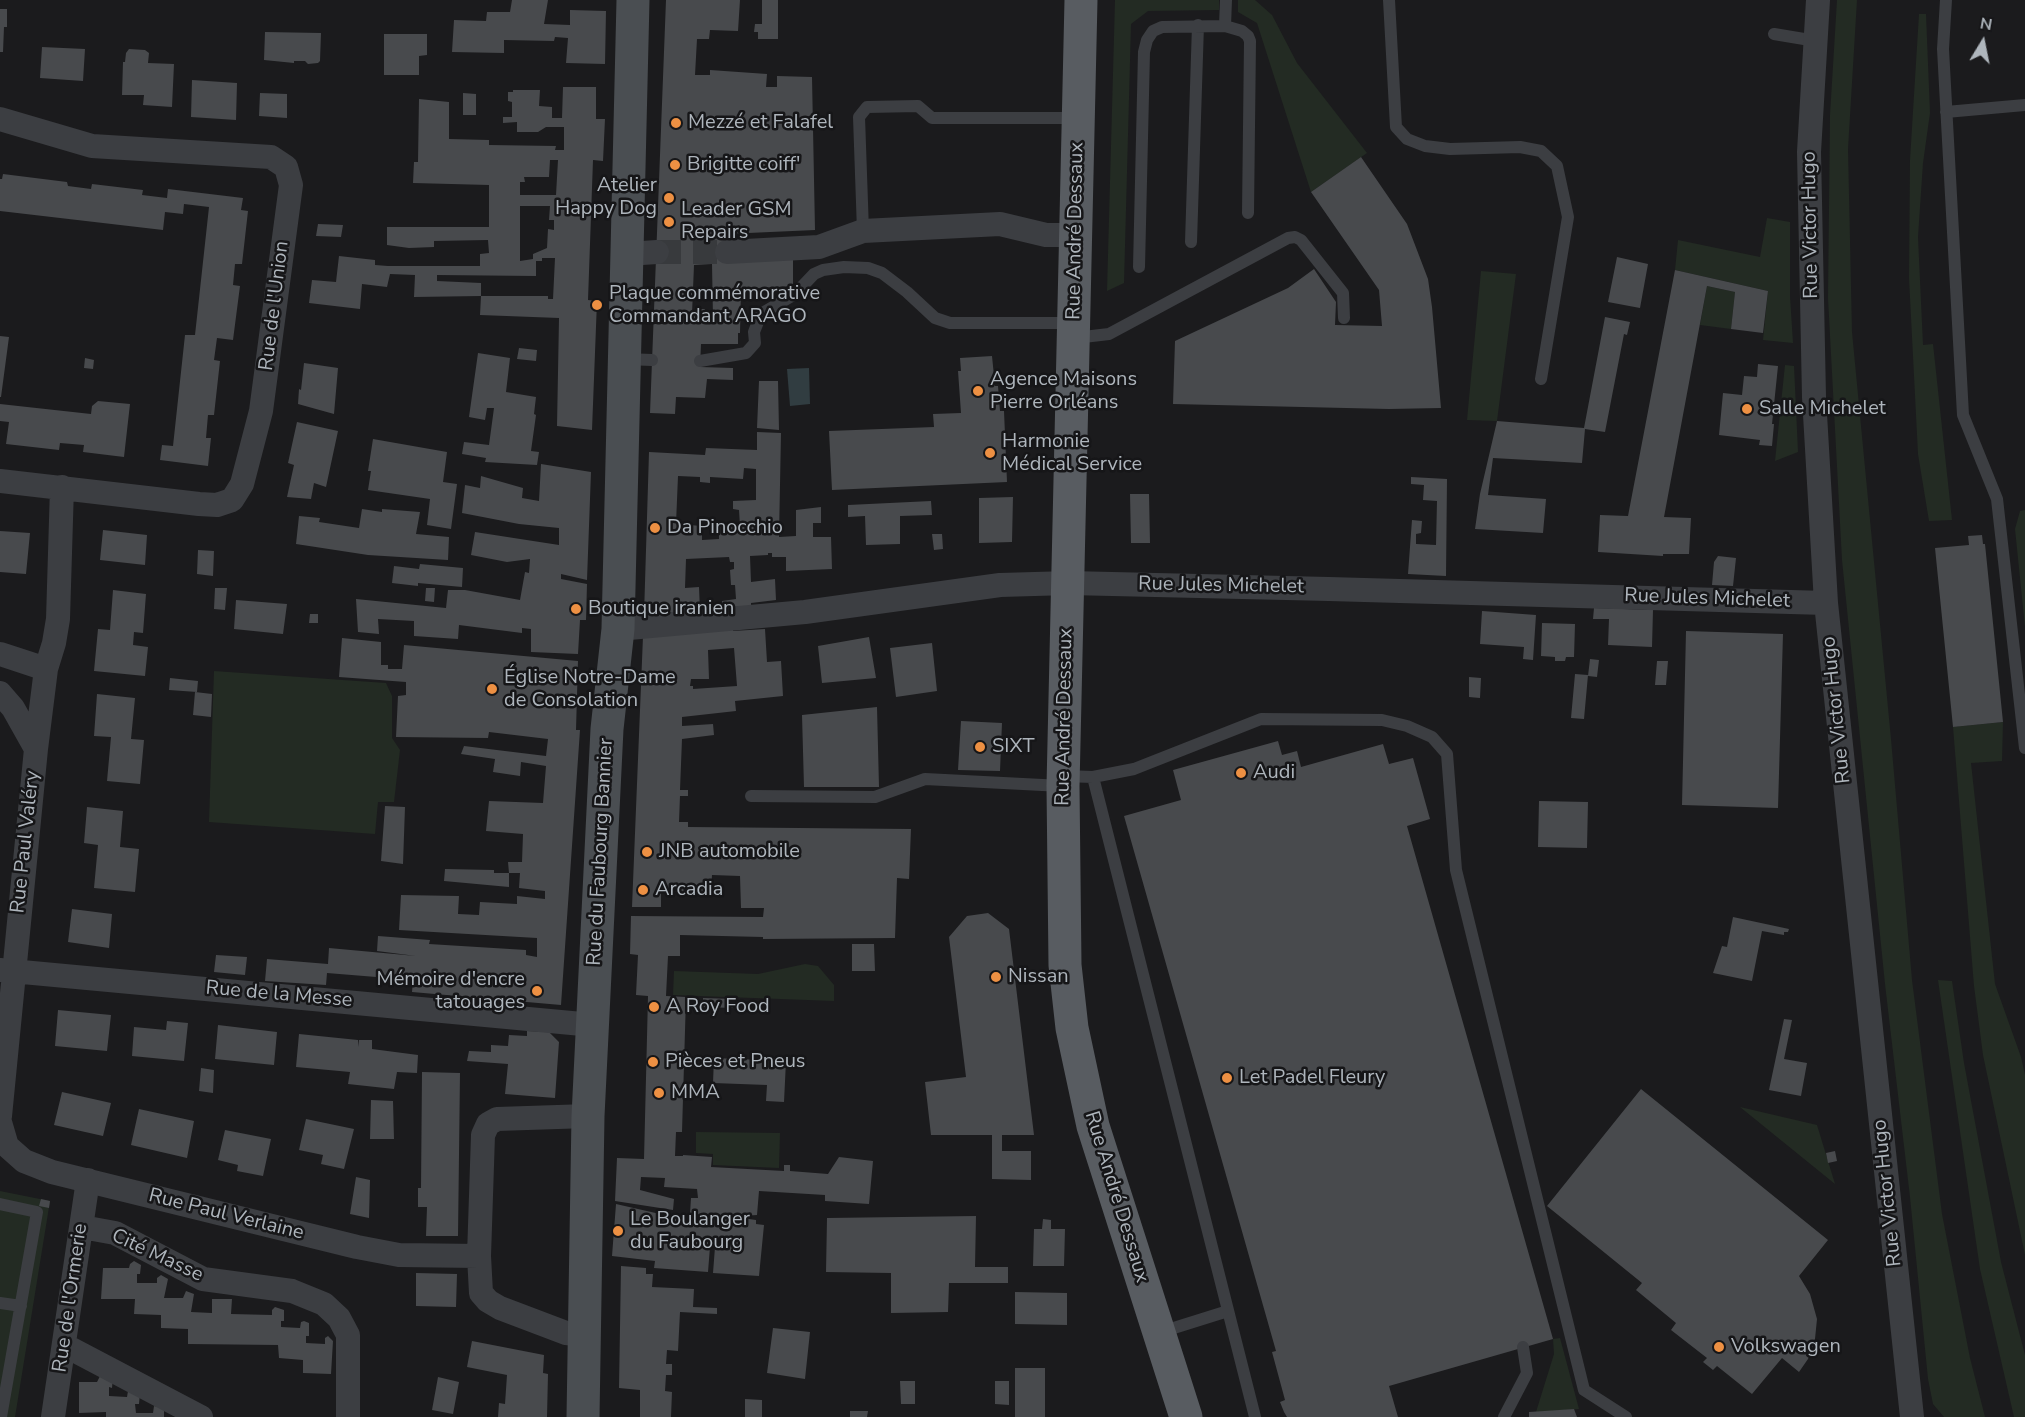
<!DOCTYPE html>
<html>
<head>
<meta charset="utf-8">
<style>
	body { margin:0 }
	#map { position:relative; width:2025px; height:1417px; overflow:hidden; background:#1b1b1d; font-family:"Nunito Sans",sans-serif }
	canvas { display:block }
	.north { position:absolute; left:1953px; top:12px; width:60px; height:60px; -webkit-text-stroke:4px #161618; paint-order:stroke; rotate:10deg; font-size:16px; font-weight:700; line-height:24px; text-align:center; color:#aeb5bc }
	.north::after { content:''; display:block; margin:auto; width:21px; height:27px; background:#aeb5bc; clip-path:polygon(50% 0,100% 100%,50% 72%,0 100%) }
</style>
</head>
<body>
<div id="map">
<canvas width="2025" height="1417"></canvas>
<div class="north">N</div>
</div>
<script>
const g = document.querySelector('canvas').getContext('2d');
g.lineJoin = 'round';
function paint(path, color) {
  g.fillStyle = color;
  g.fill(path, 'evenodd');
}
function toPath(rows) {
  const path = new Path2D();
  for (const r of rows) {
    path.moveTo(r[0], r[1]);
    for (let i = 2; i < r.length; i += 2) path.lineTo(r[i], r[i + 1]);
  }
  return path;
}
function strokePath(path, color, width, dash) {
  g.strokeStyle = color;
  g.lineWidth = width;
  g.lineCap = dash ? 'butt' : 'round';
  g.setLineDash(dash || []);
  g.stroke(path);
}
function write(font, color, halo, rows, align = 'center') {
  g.font = font + ' "Nunito Sans",sans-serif';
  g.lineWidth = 5;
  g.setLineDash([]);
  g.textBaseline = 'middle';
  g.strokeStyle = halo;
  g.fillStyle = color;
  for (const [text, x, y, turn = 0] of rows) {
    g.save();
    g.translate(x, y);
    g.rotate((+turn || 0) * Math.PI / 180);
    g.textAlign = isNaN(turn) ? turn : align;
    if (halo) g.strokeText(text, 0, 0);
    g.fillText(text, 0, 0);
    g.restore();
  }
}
const green = toPath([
	[1115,0,1219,0,1219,10,1148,11,1131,24,1124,283,1107,291],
	[1238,0,1255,0,1272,15,1297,63,1367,153,1311,192,1257,23,1238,12],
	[1837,0,1857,0,1848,149,1852,332,1891,739,1912,980,1942,1214,1970,1358,1985,1417,1944,1417,1933,1404,1928,1379,1910,1197,1885,984,1842,560,1828,298,1830,115],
	[1919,14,1926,14,1930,113,1923,163,1918,237,1923,345,1933,344,1952,520,1929,521,1918,454,1909,278,1910,160],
	[1767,218,1790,222,1790,296,1793,343,1763,340,1768,291,1675,270,1678,240,1760,257],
	[1481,271,1516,274,1497,421,1467,420],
	[1707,286,1735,292,1731,329,1700,325],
	[1785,365,1794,366,1798,452,1775,461],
	[2025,510,2025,627,2015,529,2020,511],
	[214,671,386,683,392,696,392,738,400,750,394,802,378,802,375,834,209,822],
	[2003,722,2002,761,1971,763,1995,984,2021,1057,2025,1075,2025,1255,1983,1055,1974,986,1953,727],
	[805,964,818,966,834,985,834,1001,673,995,674,971,758,974],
	[1938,980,1952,981,1964,1063,2001,1262,2025,1355,2025,1417,2014,1417,1980,1269],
	[1740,1107,1817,1125,1835,1184],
	[696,1132,780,1133,779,1168,713,1165,713,1154,696,1153],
	[0,1191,50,1201,15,1417,0,1417],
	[1560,1338,1579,1409,1536,1412,1554,1354,1553,1339]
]);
const water = toPath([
	[809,368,810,404,790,406,787,369]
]);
const building = toPath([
	[512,0,548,0,544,24,570,25,570,10,606,11,605,64,566,63,568,38,555,37,554,41,504,40,504,53,452,52,454,20,486,21,487,12,510,12],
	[666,0,740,0,738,31,710,30,709,39,697,39,695,75,710,75,710,70,767,74,766,87,777,87,777,76,812,77,815,230,726,234,727,252,793,260,793,286,741,289,740,333,738,333,738,344,701,344,700,367,733,368,733,380,707,379,705,398,676,397,675,414,650,413],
	[712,264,713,319,704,319,705,309,696,309,692,314,694,265],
	[762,0,778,0,778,39,758,39,758,32,754,32,755,24,762,24],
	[0,9,7,9,7,27,4,27,3,52,0,52],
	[265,32,321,33,320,61,318,63,308,64,305,61,294,61,294,63,264,60],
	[384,34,427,34,427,55,419,56,419,75,384,75],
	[42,47,85,49,83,81,40,78],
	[129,49,145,50,149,53,148,63,174,64,172,107,143,105,144,95,122,95,123,62,125,62,126,53],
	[192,80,237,83,236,120,191,117],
	[563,87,596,87,596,119,605,119,603,161,593,160,588,300,597,301,592,430,557,426,559,318,480,315,481,296,414,297,415,275,390,274,387,287,362,284,360,309,309,303,312,280,336,282,339,256,375,260,375,265,388,266,480,266,480,254,489,253,488,240,434,241,434,247,409,248,387,245,387,227,489,227,489,185,413,183,414,162,418,162,419,99,449,102,449,139,489,140,489,145,556,146,555,150,564,150,564,127,546,127,538,132,517,132,517,122,503,123,503,117,512,117,512,102,508,101,508,92,513,92,513,90,540,90,539,106,552,107,552,118,562,118],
	[550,160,558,160,556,195,520,195,520,182,525,182,524,177,549,177],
	[520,206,550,206,549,220,554,220,554,230,548,229,547,248,533,254,533,259,520,261],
	[542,258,555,258,553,299,548,299,548,296,481,296,481,283,437,281,437,275,536,276,536,261,542,261],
	[260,93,287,94,287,118,259,116],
	[463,93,476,94,476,115,463,115],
	[1361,157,1407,224,1428,279,1432,307,1441,408,1389,409,1173,404,1175,341,1288,288,1314,269,1336,302,1335,325,1382,326,1379,290,1311,192],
	[3,174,67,182,68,186,91,189,92,184,143,190,142,195,167,198,168,189,243,198,241,210,248,211,242,264,235,264,233,285,240,286,233,340,217,338,214,360,220,361,214,415,208,415,206,438,211,438,208,466,160,460,162,445,173,446,185,335,195,335,209,207,184,204,183,214,165,212,163,230,0,211,0,179,2,179],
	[318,224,343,225,341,237,316,236],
	[1617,257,1648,264,1640,308,1608,302],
	[1675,270,1768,291,1763,333,1731,329,1735,292,1707,286,1664,517,1691,518,1689,554,1663,554,1663,556,1598,552,1600,515,1628,516],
	[1605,317,1630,322,1627,335,1624,334,1605,432,1585,429,1582,463,1493,458,1488,495,1546,499,1543,533,1475,529,1480,494,1497,421,1584,428],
	[0,336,9,337,1,397,0,397],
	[519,348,537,350,536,361,517,359],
	[478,353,510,358,506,392,536,397,534,414,536,415,531,451,539,452,537,465,485,462,486,458,462,454,464,442,489,445,494,408,487,408,485,420,469,417],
	[992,356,995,386,998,386,1000,411,1004,411,1007,482,832,490,829,431,934,427,933,414,961,413,958,371,961,371,960,358],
	[85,358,94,360,93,369,84,368],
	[304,363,338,368,334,414,298,404,299,389,301,390],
	[1758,364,1778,366,1772,424,1774,424,1772,446,1759,445,1760,440,1719,435,1723,393,1742,395,1744,376,1757,377],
	[759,381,778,381,779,430,757,428],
	[98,401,130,404,124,457,83,452,84,445,60,443,59,450,6,444,9,422,0,421,0,404,91,414,92,406],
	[297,422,338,431,326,487,314,483,311,499,287,497,294,465,288,463],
	[757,432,781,433,779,537,796,536,796,510,821,507,821,523,813,523,813,537,831,537,832,569,786,571,786,557,772,557,772,553,768,553,768,555,750,556,751,582,775,579,776,600,751,603,751,607,722,609,722,601,736,599,735,585,731,585,730,570,734,569,734,562,730,562,729,557,686,559,685,588,699,587,700,611,644,615,649,452,705,455,706,448,757,450],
	[744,468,756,469,756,500,733,501,733,509,739,510,740,526,719,527,719,539,702,540,702,526,676,524,678,476,700,477,700,482,710,483,710,477,743,479],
	[373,439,447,452,443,482,457,484,451,529,427,525,430,499,368,490,371,471,368,471],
	[541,464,591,472,587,580,561,574,561,579,587,584,586,620,580,620,578,654,531,652,531,629,522,628,522,633,459,625,458,639,414,636,414,621,378,619,379,634,358,632,356,599,446,608,448,590,465,590,520,600,525,572,529,573,530,559,507,562,471,555,475,532,559,545,559,528,519,524,462,513,465,485,480,488,481,476,523,488,522,498,539,501],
	[1411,477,1447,479,1446,576,1408,574,1412,520,1422,521,1421,533,1416,534,1416,544,1436,545,1437,501,1423,500,1424,485,1411,484],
	[1130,494,1149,494,1150,543,1131,543],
	[1013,497,1012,542,979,543,979,498],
	[931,501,932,515,900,516,900,544,866,545,865,516,848,517,848,505],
	[362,509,382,512,382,509,420,512,416,534,449,537,448,560,368,555,296,544,299,516,320,518,319,522,359,528],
	[103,530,147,535,145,565,100,560],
	[0,531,30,533,26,574,0,572],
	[932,534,942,534,943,549,934,550],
	[1982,535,1983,544,1985,544,2003,722,1953,727,1935,548,1969,545,1968,536],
	[198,550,214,551,213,576,197,574],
	[1718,556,1736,558,1733,586,1712,585,1714,562],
	[420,564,463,568,462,587,418,583,418,586,392,583,394,566,419,569],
	[215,588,227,588,225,610,214,609],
	[426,588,435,588,434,602,425,601],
	[113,590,146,594,143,633,134,632,133,645,148,647,145,676,94,671,98,629,110,630],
	[236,600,287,604,283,634,234,629],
	[1594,608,1653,610,1652,647,1608,645,1609,619,1593,619],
	[1482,611,1536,615,1533,660,1523,659,1524,647,1480,644],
	[310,614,318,614,318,623,309,623],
	[1542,623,1575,624,1574,657,1566,657,1565,661,1555,661,1555,657,1541,656],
	[733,629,733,631,765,629,767,662,781,661,783,696,735,701,736,711,682,717,682,726,713,724,714,735,682,739,680,790,688,790,688,796,680,796,679,822,688,822,688,827,911,829,909,879,897,878,895,938,763,939,763,937,680,935,680,956,668,956,666,996,686,997,682,1132,676,1132,675,1156,683,1156,683,1155,712,1157,711,1167,784,1171,784,1165,790,1165,790,1171,828,1174,839,1157,873,1161,869,1204,825,1201,825,1195,759,1191,757,1215,742,1216,742,1218,756,1220,756,1224,764,1225,759,1276,713,1273,715,1247,710,1247,708,1272,654,1268,655,1261,612,1256,616,1204,660,1214,722,1220,742,1216,722,1217,690,1214,691,1198,698,1198,697,1189,664,1187,665,1178,641,1177,640,1190,674,1199,673,1210,615,1201,617,1158,644,1159,648,996,636,995,638,955,630,954,631,916,763,917,764,908,741,908,740,876,712,875,711,892,661,892,661,907,632,907,643,636],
	[734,648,737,686,693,689,693,686,690,686,691,679,709,679,708,650],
	[1686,631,1783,634,1778,808,1682,805],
	[869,637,876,678,822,683,818,646],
	[342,638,381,642,381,665,388,665,388,669,402,669,404,645,578,661,576,730,580,730,561,1005,412,992,413,980,327,973,326,985,265,981,267,959,328,964,329,948,416,956,377,951,378,936,430,940,429,944,526,950,526,955,537,957,537,938,399,930,401,895,459,896,458,914,479,915,480,902,517,904,517,896,545,899,545,891,519,888,520,873,509,873,508,862,522,862,523,834,486,831,489,801,543,803,546,766,521,762,520,776,493,772,495,759,461,754,464,746,546,756,548,739,489,732,488,738,396,737,398,696,406,695,406,682,339,677],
	[932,643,937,691,896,697,890,648],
	[1590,659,1599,660,1597,677,1588,676],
	[1657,661,1668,661,1666,685,1655,685],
	[1575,674,1588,675,1584,719,1571,718],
	[1469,677,1481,678,1480,698,1469,697],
	[170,678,198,681,197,692,169,690],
	[195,692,212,694,211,717,193,715],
	[97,694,135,698,131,739,144,740,140,784,107,781,111,737,94,736],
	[877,707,879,787,804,787,802,715],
	[961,721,1002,723,1000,771,958,770],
	[1278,741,1282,755,1297,751,1301,767,1383,744,1389,764,1413,758,1430,819,1407,826,1553,1339,1389,1386,1398,1417,1287,1417,1284,1412,1280,1402,1285,1400,1272,1352,1276,1351,1124,816,1181,800,1173,770],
	[1539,801,1588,802,1587,848,1538,847],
	[385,806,405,807,403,864,381,861],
	[87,807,123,811,120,847,139,849,135,892,94,888,98,845,84,843],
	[445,869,494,870,494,873,509,873,509,887,444,881],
	[72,909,112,914,109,948,68,942],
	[988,913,1009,929,1034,1135,1002,1135,1002,1151,1031,1151,1031,1180,992,1179,992,1135,931,1135,925,1082,966,1077,949,937,967,916],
	[1733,917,1789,929,1788,932,1784,932,1784,935,1762,931,1752,981,1713,973,1722,946,1727,947],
	[852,944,874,944,875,971,852,971],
	[216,955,247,957,245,975,214,972],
	[703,998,733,999,733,1008,703,1007],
	[58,1010,111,1015,107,1051,55,1046],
	[1784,1019,1792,1020,1784,1059,1807,1063,1801,1096,1769,1090],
	[167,1021,188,1023,184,1061,132,1056,134,1027,166,1030],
	[218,1025,277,1032,274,1065,215,1059],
	[527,1031,549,1032,559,1042,555,1098,505,1094,508,1064,467,1061,469,1051,491,1052,491,1045,508,1046,509,1035,527,1036],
	[299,1034,358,1040,359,1047,359,1040,372,1040,372,1049,418,1055,417,1073,397,1072,394,1089,348,1084,350,1072,296,1067],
	[714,1058,786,1061,784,1102,766,1101,767,1085,713,1083],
	[201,1068,214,1070,213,1093,199,1091],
	[422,1072,460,1073,458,1236,426,1236,427,1207,418,1207,418,1188,421,1188],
	[1641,1089,1828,1240,1799,1276,1810,1294,1817,1319,1815,1339,1808,1359,1799,1372,1782,1358,1752,1394,1717,1366,1713,1370,1703,1362,1707,1358,1671,1330,1676,1323,1636,1290,1642,1283,1547,1206],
	[62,1092,111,1103,103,1136,54,1125],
	[371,1100,393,1101,394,1139,370,1139],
	[139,1109,194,1121,187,1158,131,1145],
	[306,1119,354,1129,344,1169,321,1164,323,1155,299,1150],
	[225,1130,271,1139,263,1176,237,1171,238,1165,218,1160],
	[1835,1151,1837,1161,1828,1163,1826,1153],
	[356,1177,370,1180,369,1218,350,1214],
	[41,1199,50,1201,49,1208,39,1206],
	[976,1216,975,1267,1008,1267,1008,1283,949,1283,948,1312,891,1313,891,1273,826,1272,827,1218],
	[1043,1219,1051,1220,1051,1229,1065,1229,1064,1266,1033,1266,1034,1229,1042,1229],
	[134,1261,141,1265,140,1274,137,1274,137,1283,157,1283,157,1278,161,1275,168,1279,164,1298,183,1298,186,1291,194,1294,191,1312,212,1313,212,1299,232,1299,231,1314,272,1315,272,1310,275,1307,284,1310,284,1321,281,1321,281,1327,300,1328,301,1322,304,1321,309,1323,309,1336,306,1336,306,1343,325,1344,325,1338,328,1336,333,1341,331,1374,303,1373,303,1360,279,1358,278,1345,188,1344,188,1329,161,1328,161,1315,134,1314,135,1299,101,1299,103,1268,129,1268,130,1264],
	[621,1266,646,1268,646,1274,653,1274,652,1287,694,1289,693,1307,717,1308,717,1314,680,1312,678,1351,667,1350,666,1364,672,1364,672,1375,666,1375,665,1391,672,1392,671,1417,640,1417,640,1390,619,1388],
	[416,1273,457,1274,456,1307,416,1306],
	[1015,1292,1067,1293,1067,1325,1015,1324],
	[773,1328,810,1332,805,1379,767,1373],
	[472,1341,544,1355,543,1373,548,1374,547,1417,498,1417,499,1403,505,1404,507,1375,467,1367],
	[1015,1368,1045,1368,1045,1417,1015,1417],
	[100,1376,113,1377,112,1388,109,1387,109,1396,127,1397,128,1391,140,1393,139,1404,135,1404,136,1413,153,1413,154,1406,164,1408,164,1417,106,1417,106,1412,79,1413,79,1382,97,1382],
	[438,1377,459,1382,453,1414,432,1410],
	[900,1381,915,1381,915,1404,901,1404],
	[995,1381,1009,1381,1009,1405,995,1404],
	[745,1399,762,1400,762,1417,745,1417],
	[1574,1409,1577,1417,1529,1417,1529,1412],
	[850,1411,868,1411,867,1417,850,1417]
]);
const minorTunnel = toPath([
	[657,252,727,252]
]);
const service = toPath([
	[1389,0,1396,127,1407,139,1425,146,1450,149,1520,147,1541,151,1557,166,1568,217,1541,379],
	[1946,0,1943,49,1963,415,1997,499,2025,748],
	[1225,26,1242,31,1248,36,1250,41,1248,213],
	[1774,34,1816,41],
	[1946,112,2025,105],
	[863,231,859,117,867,107,918,106,932,118,1078,118],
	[1191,242,1198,25],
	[1139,267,1144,52,1147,40,1153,31,1162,27,1225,26,1226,0],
	[1075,338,1109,334,1288,238,1295,237,1301,240,1343,293,1344,318],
	[625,359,652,360],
	[700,361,746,353,755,343,754,332,761,314,795,294,814,274,823,270,844,267,868,268,882,273,907,292,935,318,950,323,1073,323],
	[1064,776,1093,777,1134,769,1261,719,1382,720,1407,726,1432,737,1447,754,1456,870,1584,1390,1626,1417],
	[1093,777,1255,1417],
	[751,796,875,797,925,779,1062,786],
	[0,1204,37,1212,1,1417],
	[0,1303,21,1306],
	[1161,1332,1228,1311],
	[1504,1417,1527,1373,1523,1347]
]);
const minor = toPath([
	[1818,0,1809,152,1814,397,1826,603,1912,1417],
	[0,119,92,146,271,157,286,167,291,185,261,411,242,484,232,500,217,505,199,504,0,481],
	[727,252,819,247,863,231,1000,224,1046,235,1076,235],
	[627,254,657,252],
	[618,629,805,612,1000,585,1069,583,1329,589,1826,603],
	[0,654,46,669],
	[0,693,13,708,36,749],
	[0,970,593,1025],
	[0,1116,36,749,46,669,54,643,58,619,62,487],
	[0,1122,7,1146,24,1161,52,1172,357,1247,399,1255,479,1256],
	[82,1227,115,1233,203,1279,292,1291,324,1304,339,1318,348,1335,348,1417],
	[584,1335,566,1333,500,1308,488,1301,481,1293,479,1256,483,1135,488,1124,497,1119,588,1116],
	[64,1345,201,1417],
	[53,1417,88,1180]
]);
const secondary = toPath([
	[583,1417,588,1116,607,729,618,629,633,0]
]);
const primary = toPath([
	[1081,0,1063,786,1065,965,1072,1028,1093,1126,1186,1417]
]);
const markers = [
	[676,123,6,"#ed9043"],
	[675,165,6,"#ed9043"],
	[669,198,6,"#ed9043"],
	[669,222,6,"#ed9043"],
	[597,305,6,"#ed9043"],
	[978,391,6,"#ed9043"],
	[1747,409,6,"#ed9043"],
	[990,453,6,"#ed9043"],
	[655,528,6,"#ed9043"],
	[576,609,6,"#ed9043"],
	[492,689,6,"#ed9043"],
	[980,747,6,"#ed9043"],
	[1241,773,6,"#ed9043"],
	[647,852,6,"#ed9043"],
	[643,890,6,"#ed9043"],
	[996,977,6,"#ed9043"],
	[537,991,6,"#ed9043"],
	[654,1007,6,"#ed9043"],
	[653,1062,6,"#ed9043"],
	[1227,1078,6,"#ed9043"],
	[659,1093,6,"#ed9043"],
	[618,1231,6,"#ed9043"],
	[1719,1347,6,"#ed9043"]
];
const poiNames = [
	["Mezzé et Falafel",688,123],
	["Brigitte coiff'",687,165],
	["Atelier",657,186,"right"],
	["Happy Dog",657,209,"right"],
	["Leader GSM",681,210],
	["Repairs",681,233],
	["Plaque commémorative",609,294],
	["Commandant ARAGO",609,317],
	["Agence Maisons",990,380],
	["Pierre Orléans",990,403],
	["Salle Michelet",1759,409],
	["Harmonie",1002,442],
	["Médical Service",1002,465],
	["Da Pinocchio",667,528],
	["Boutique iranien",588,609],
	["Église Notre-Dame",504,678],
	["de Consolation",504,701],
	["SIXT",992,747],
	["Audi",1253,773],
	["JNB automobile",659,852],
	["Arcadia",655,890],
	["Nissan",1008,977],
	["Mémoire d'encre",525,980,"right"],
	["tatouages",525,1003,"right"],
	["A Roy Food",666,1007],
	["Pièces et Pneus",665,1062],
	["Let Padel Fleury",1239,1078],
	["MMA",671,1093],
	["Le Boulanger",630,1220],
	["du Faubourg",630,1243],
	["Volkswagen",1731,1347]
];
const streetNames = [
	["Rue Victor Hugo",1811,225,-91],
	["Rue André Dessaux",1076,231,-89],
	["Rue de l'Union",275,306,-83],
	["Rue Jules Michelet",1221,586,1],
	["Rue Jules Michelet",1707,599,2],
	["Rue Victor Hugo",1837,710,-96],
	["Rue André Dessaux",1065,717,-89],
	["Rue Paul Valéry",26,842,-84],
	["Rue du Faubourg Bannier",601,852,-87],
	["Rue de la Messe",279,995,5],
	["Rue Victor Hugo",1888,1193,-96],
	["Rue André Dessaux",1116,1197,73],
	["Rue Paul Verlaine",226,1215,14],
	["Cité Masse",157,1256,25],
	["Rue de l'Ormerie",71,1298,-82]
];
paint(green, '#232b23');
paint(water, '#313d41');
paint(building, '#484a4d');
strokePath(minorTunnel, '#383a3d', 24, [24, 12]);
strokePath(service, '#3c3e42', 12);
strokePath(minor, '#3c3e42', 24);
strokePath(secondary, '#4a4e52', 33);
strokePath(primary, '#585c61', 33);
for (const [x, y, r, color] of markers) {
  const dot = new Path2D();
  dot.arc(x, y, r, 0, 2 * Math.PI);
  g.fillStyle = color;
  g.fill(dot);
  strokePath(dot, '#161618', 2);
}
write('20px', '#aeb5bc', '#161618', poiNames, 'left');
write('20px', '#aeb5bc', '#161618', streetNames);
</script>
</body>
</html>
